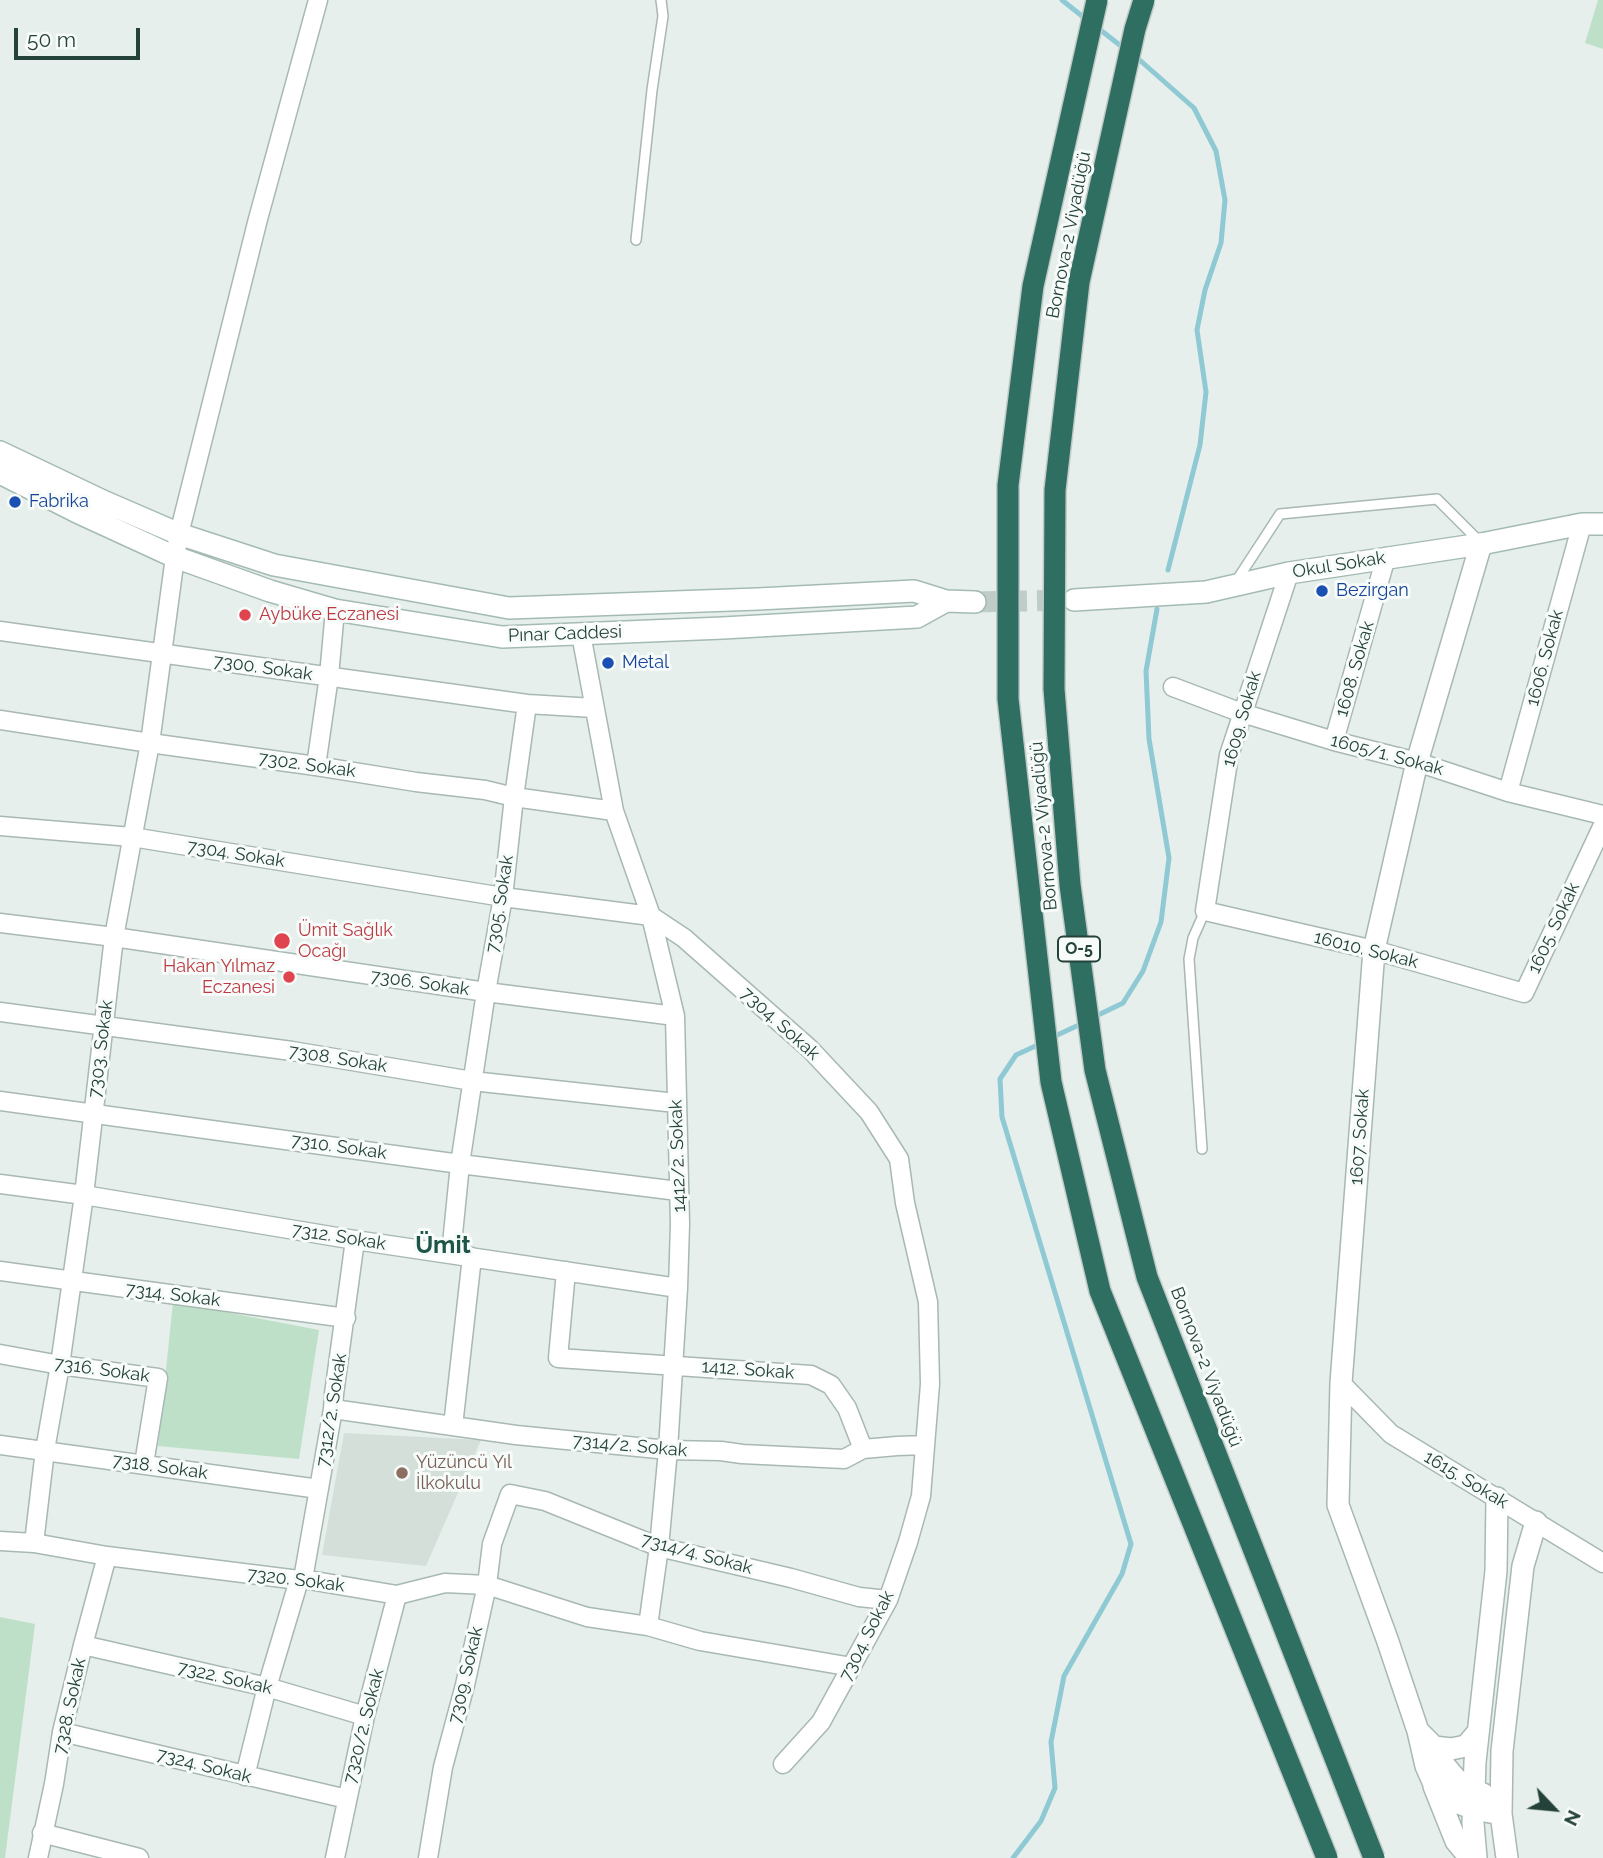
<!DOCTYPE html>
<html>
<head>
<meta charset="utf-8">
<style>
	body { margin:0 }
	#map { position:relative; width:1603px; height:1858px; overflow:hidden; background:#e6efeb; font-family:Raleway,sans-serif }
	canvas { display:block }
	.north { position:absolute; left:1519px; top:1774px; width:70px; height:70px; -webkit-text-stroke:5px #f7fbf9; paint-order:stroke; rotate:116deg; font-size:19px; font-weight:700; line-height:28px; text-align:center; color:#24423a }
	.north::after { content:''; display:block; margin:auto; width:24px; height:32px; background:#24423a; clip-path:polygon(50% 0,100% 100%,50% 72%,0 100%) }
	.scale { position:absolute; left:14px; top:28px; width:126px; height:32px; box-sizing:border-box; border:4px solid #24423a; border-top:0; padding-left:9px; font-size:21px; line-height:24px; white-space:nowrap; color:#24423a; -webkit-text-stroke:5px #f7fbf9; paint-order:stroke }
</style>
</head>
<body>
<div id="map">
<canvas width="1603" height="1858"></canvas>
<div class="north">N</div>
<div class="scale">50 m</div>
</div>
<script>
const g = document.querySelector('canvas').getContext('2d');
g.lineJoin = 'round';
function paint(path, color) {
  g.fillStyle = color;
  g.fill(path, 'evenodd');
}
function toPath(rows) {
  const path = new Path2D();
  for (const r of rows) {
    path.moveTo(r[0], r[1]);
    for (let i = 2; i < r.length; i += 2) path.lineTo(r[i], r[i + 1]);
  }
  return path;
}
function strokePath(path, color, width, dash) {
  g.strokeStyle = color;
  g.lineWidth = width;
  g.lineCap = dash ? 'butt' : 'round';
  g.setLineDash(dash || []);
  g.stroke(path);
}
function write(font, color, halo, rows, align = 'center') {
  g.font = font + ' Raleway,sans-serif';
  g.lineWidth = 6;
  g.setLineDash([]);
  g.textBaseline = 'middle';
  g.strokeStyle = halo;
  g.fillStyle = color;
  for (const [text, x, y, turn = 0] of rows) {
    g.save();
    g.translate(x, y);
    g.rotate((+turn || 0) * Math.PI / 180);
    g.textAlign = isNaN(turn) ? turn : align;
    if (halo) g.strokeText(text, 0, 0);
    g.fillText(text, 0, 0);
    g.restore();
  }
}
const built = toPath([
	[344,1433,481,1440,426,1566,322,1555]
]);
const green = toPath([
	[1598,0,1603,0,1603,49,1585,43],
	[173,1302,319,1330,299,1459,158,1446],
	[0,1617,35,1624,5,1858,0,1858]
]);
const stream = toPath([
	[1062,0,1087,20],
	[1098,28,1126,50],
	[1134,55,1194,108,1216,151,1225,200,1221,243,1205,290,1197,330,1206,392,1200,445,1168,570],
	[1092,1018,1123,1003,1143,971,1161,922,1169,858,1149,739,1146,671,1157,609],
	[1051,1038,1083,1023],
	[1013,1858,1041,1821,1055,1788,1051,1742,1064,1676,1122,1574,1131,1544,1002,1117,1000,1079,1016,1055,1042,1043]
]);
const secondaryTunnel = toPath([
	[975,602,1072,600]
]);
const service = toPath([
	[636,240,652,90,663,16,661,0],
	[1235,583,1280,514,1437,499,1480,542],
	[1202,1149,1189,959,1193,938,1205,911]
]);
const minor = toPath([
	[1289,573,1229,755,1205,911,1374,950,1524,993,1603,825],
	[0,631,527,704],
	[1173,687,1242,713,1334,741,1417,762,1508,792,1603,815],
	[0,720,150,743,316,766,416,782,485,790,514,797,614,811],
	[1334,741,1386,557],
	[316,766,329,676,335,610],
	[1508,792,1582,524],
	[0,826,132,837,503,897,651,916,684,938,810,1049,869,1112,899,1159,905,1203,928,1302,930,1384,921,1496,908,1542,888,1600,821,1722,783,1764],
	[0,923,114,937,486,992,675,1016],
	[0,1012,292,1051,472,1081,676,1103],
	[0,1101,460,1164,678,1191],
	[0,1184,84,1195,355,1240,678,1288],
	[451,1254,460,1164,486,992,503,897,514,797,527,704,594,708],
	[0,1271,346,1318],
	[566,1271,558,1358,811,1375,831,1385,847,1408,863,1449],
	[0,1354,60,1365,158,1378,144,1464],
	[1341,1383,1391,1434,1603,1563],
	[333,1409,516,1435,668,1450,721,1451,742,1454,844,1459,863,1449,897,1446,925,1445],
	[453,1426,472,1257],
	[0,1445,319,1489],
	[0,1541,34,1543,107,1556,299,1580,303,1579,397,1595,445,1583,487,1585,587,1617,648,1626,659,1547,668,1450,678,1288,680,1224,675,1016,651,916,614,811,581,634],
	[34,1543,45,1450,60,1365,84,1195,114,937,150,743,175,557,179,534,258,219,318,0],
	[303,1579,333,1409,334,1394,355,1240],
	[648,1626,700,1641,852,1667],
	[83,1645,267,1687,365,1716],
	[62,1732,347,1799],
	[245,1776,267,1687,299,1580],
	[42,1833,139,1858],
	[38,1858,54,1784,62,1732,83,1645,107,1556],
	[335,1858,365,1716,397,1595],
	[428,1858,443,1767,465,1685,487,1585,492,1544,510,1494,545,1501,659,1547,791,1578,859,1597,888,1600]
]);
const tertiary = toPath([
	[1481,544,1417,762,1374,950,1341,1383,1338,1505,1387,1639,1418,1731,1426,1766,1434,1784,1441,1792,1456,1802,1474,1809,1501,1814],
	[1420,1733,1434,1747,1445,1766,1456,1779,1474,1791,1483,1794],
	[1434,1747,1451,1749,1466,1746,1478,1732],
	[1434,1786,1456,1841,1470,1858],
	[1476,1858,1473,1823,1475,1762,1496,1571,1497,1498],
	[1507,1858,1501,1814,1502,1751,1523,1566,1536,1522]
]);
const secondary = toPath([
	[0,452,105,502,179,534,274,565,509,608,758,599,914,591,946,601,975,602],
	[0,473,77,512,175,557,270,591,335,610,502,637,723,628,917,617,946,601],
	[1074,600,1206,592,1289,573,1481,544,1582,524,1603,524]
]);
const motorwayBridge = toPath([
	[1097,0,1033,286,1008,485,1008,699,1051,1082,1100,1291,1327,1858],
	[1144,0,1135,29,1079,282,1055,490,1054,689,1070,885,1095,1070,1147,1277,1374,1858]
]);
const markers = [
	[15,502,7,"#1a4fb4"],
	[1322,591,7,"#1a4fb4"],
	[245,615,7,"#e0444e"],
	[608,663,7,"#1a4fb4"],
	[282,941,9,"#e0444e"],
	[289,977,7,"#e0444e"],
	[402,1473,7,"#8d6e63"]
];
const shields = [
	[1079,949,42]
];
const shieldNames = [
	["O-5",1079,949]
];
const streetNames = [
	["Bornova-2 Viyadüğü",1069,235,-79],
	["Okul Sokak",1339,565,-9],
	["Pınar Caddesi",565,634,-2],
	["1606. Sokak",1545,658,-75],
	["7300. Sokak",263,668,8],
	["1608. Sokak",1355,669,-74],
	["1609. Sokak",1242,719,-74],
	["1605/1. Sokak",1387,755,15],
	["7302. Sokak",307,765,8],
	["Bornova-2 Viyadüğü",1044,826,-95],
	["7304. Sokak",236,854,9],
	["7305. Sokak",500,904,-81],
	["1605. Sokak",1554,928,-65],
	["16010. Sokak",1366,950,14],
	["7306. Sokak",420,983,8],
	["7304. Sokak",780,1024,42],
	["7303. Sokak",101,1049,-83],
	["7308. Sokak",338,1059,9],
	["1607. Sokak",1360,1137,-86],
	["7310. Sokak",339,1147,8],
	["1412/2. Sokak",678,1156,-92],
	["7312. Sokak",339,1237,9],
	["7314. Sokak",173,1295,7],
	["Bornova-2 Viyadüğü",1206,1367,69],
	["7316. Sokak",102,1370,8],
	["1412. Sokak",748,1370,4],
	["7312/2. Sokak",332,1410,-81],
	["7314/2. Sokak",630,1446,5],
	["7318. Sokak",160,1467,8],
	["1615. Sokak",1466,1480,31],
	["7314/4. Sokak",697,1554,15],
	["7320. Sokak",296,1580,7],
	["7304. Sokak",867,1636,-63],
	["7309. Sokak",466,1675,-77],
	["7322. Sokak",225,1678,13],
	["7328. Sokak",70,1706,-78],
	["7320/2. Sokak",364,1726,-76],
	["7324. Sokak",204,1766,14]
];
const transitNames = [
	["Fabrika",29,502],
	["Bezirgan",1336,591],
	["Metal",622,663]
];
const healthNames = [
	["Aybüke Eczanesi",259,615],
	["Ümit Sağlık",298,931],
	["Ocağı",298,952],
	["Hakan Yılmaz",275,967,"right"],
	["Eczanesi",275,988,"right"]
];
const educationNames = [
	["Yüzüncü Yıl",416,1463],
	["İlkokulu",416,1484]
];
const districtNames = [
	["Ümit",443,1246]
];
paint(built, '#d4dfda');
paint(green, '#bfe0c8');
strokePath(stream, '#8ec9d4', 5);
strokePath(secondaryTunnel, '#bfccc8', 21, [21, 10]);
strokePath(service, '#a8b8b2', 12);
strokePath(minor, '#a8b8b2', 21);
strokePath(tertiary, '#a8b8b2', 24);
strokePath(secondary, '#a4bbb3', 24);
strokePath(service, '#fff', 9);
strokePath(minor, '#fff', 18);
strokePath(tertiary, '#fff', 21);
strokePath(secondary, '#fff', 21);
strokePath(motorwayBridge, '#c2cac8', 24, []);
strokePath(motorwayBridge, '#2f6f62', 21);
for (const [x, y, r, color] of markers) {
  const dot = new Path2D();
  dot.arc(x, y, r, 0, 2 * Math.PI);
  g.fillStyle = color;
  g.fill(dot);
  strokePath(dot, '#f7fbf9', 2.5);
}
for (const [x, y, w] of shields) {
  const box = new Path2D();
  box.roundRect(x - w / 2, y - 12.5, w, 25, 5);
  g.fillStyle = '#f7fbf9';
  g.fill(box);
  strokePath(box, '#24423a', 2);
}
write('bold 16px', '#24423a', null, shieldNames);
write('18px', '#24423a', '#f7fbf9', streetNames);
write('18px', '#164399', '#f7fbf9', transitNames, 'left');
write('18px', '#be3a42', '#f7fbf9', healthNames, 'left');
write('18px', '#785e54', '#f7fbf9', educationNames, 'left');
write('bold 24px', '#1f5548', '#f7fbf9', districtNames);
</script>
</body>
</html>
